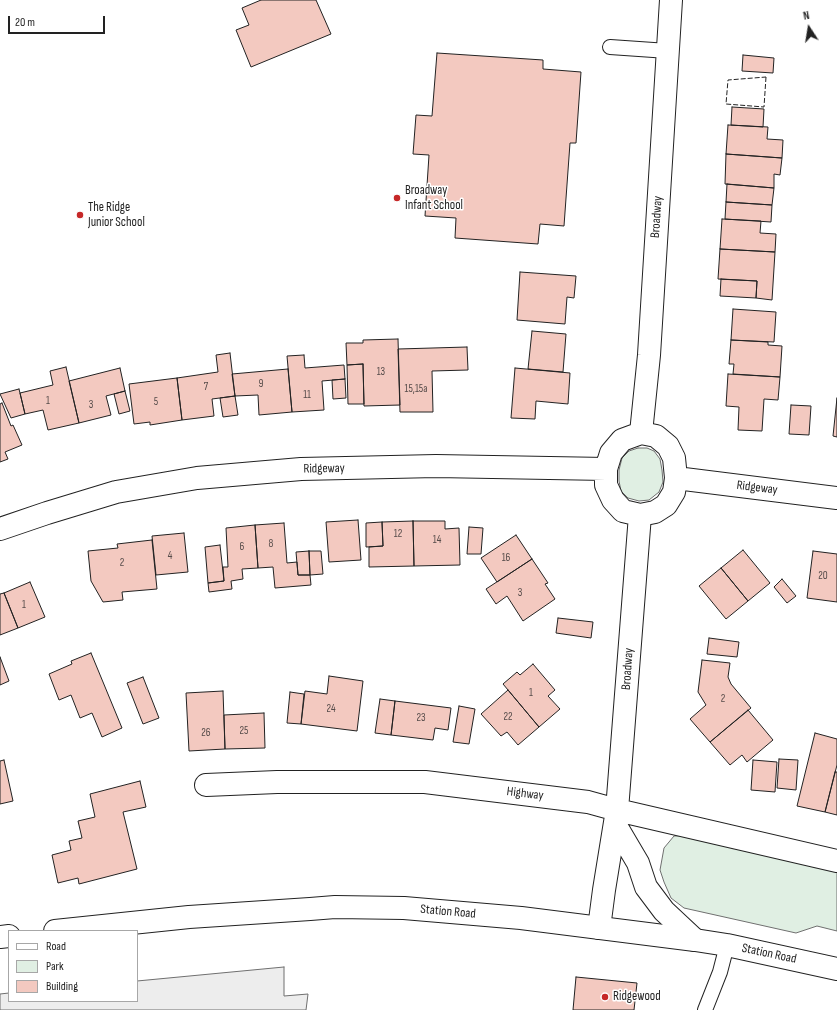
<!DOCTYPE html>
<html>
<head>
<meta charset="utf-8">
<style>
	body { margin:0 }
	#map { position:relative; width:837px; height:1010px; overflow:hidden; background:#fff; font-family:"Sofia Sans Condensed",sans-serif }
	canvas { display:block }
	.legend { position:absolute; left:8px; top:930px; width:130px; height:72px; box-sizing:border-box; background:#fff; border:1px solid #a7a7a7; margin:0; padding:5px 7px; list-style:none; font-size:12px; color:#222 }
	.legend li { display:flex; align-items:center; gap:8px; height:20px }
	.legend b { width:20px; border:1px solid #a7a7a7 }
	.north { position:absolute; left:789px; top:8px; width:40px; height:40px; -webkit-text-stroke:3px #fff; paint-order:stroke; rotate:348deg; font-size:11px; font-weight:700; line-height:16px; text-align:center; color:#222 }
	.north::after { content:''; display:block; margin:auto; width:14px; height:18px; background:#222; clip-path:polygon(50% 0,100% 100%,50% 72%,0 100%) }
	.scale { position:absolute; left:8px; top:16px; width:97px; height:18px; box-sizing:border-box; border:2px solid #222; border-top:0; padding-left:5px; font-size:12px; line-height:14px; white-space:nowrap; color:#222; -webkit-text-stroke:3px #fff; paint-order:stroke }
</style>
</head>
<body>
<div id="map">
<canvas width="837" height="1010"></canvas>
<ul class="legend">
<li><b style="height:5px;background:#fff"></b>Road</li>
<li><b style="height:11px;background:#e0efe3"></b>Park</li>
<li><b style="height:11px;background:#f3c9c0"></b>Building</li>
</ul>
<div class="north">N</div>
<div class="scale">20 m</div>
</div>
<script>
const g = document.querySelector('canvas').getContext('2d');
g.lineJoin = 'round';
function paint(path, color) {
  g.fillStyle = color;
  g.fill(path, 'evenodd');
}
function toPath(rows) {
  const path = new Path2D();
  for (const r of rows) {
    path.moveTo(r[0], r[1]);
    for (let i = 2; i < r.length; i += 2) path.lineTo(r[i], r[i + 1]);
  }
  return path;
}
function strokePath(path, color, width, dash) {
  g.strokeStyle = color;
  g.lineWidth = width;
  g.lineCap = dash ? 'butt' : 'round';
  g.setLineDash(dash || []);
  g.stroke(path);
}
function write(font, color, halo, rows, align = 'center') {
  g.font = font + ' "Sofia Sans Condensed",sans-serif';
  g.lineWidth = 3;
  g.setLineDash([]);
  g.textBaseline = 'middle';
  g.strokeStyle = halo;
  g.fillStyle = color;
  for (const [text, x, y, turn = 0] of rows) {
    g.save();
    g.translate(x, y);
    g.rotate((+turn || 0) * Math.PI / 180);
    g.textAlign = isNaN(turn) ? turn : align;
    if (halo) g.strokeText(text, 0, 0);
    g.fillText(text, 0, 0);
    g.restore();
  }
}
const green = toPath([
	[638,448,647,448,654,451,660,459,662,470,663,482,659,492,649,500,639,501,628,498,621,491,619,481,619,470,622,458,629,451,638,448],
	[695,835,837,868,837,931,817,926,796,933,684,908,671,898,664,882,660,870,664,848,674,836,695,835]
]);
const parking = toPath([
	[284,967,284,996,308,994,306,1010,0,1010,0,994,9,993,9,1001,137,1001,137,981,284,967]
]);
const building = toPath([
	[261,0,316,0,331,34,251,67,236,30,249,25,242,8,261,0],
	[437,53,543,60,543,69,581,72,576,143,570,143,564,226,540,224,538,244,455,238,456,218,425,216,429,155,413,154,416,115,432,116,437,53],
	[743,55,774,58,773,73,742,71,743,55],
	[732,107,764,109,763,127,731,125,732,107],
	[728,125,768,127,767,139,783,140,782,158,726,154,728,125],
	[726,154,782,158,780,175,774,174,774,188,725,184,726,154],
	[727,184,774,188,772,205,726,202,727,184],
	[726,202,772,205,771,222,725,219,726,202],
	[722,219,761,221,760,233,776,234,775,252,720,249,722,219],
	[720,249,775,252,772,300,756,298,757,281,718,279,720,249],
	[520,272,576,276,574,298,567,297,565,324,517,320,520,272],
	[721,279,757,281,756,298,720,296,721,279],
	[733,309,776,312,774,342,731,340,733,309],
	[532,331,566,334,563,372,528,369,532,331],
	[398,339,400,405,364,406,363,364,347,365,346,343,363,343,363,340,398,339],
	[731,340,768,342,768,345,782,346,780,377,733,374,734,364,729,364,731,340],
	[467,347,468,370,432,371,433,412,400,412,398,349,467,347],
	[230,353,235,396,212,399,214,416,182,420,177,378,218,372,216,355,230,353],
	[304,355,305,368,344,365,345,379,322,381,324,410,292,412,287,356,304,355],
	[363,364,364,404,348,404,347,365,363,364],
	[66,367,79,423,48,430,43,410,25,414,20,393,53,385,50,371,66,367],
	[120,368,125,391,106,396,111,415,79,423,69,381,120,368],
	[515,368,570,373,568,404,536,401,535,419,511,418,515,368],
	[288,369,292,412,259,415,258,395,235,396,232,374,288,369],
	[728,374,780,377,778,400,764,399,762,431,738,430,739,407,726,406,728,374],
	[177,378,182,420,150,425,150,422,134,424,129,384,177,378],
	[345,379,346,398,333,399,332,380,345,379],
	[19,389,25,414,11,418,0,394,19,389],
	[125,391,130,411,119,414,114,394,125,391],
	[235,396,238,415,223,417,220,398,235,396],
	[837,398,837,437,833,436,837,398],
	[2,403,11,426,13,425,22,445,5,452,8,459,0,462,0,404,2,403],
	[791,405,811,406,809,435,789,434,791,405],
	[358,520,361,560,329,562,326,522,358,520],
	[413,521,414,566,369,567,369,547,383,546,382,522,413,521],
	[413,521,445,521,445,529,459,528,460,565,414,566,413,521],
	[382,522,383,546,366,547,366,523,382,522],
	[284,523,287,563,297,562,298,575,310,575,311,585,275,588,273,567,258,568,255,525,284,523],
	[255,525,258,568,242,569,243,579,231,581,232,589,209,592,208,583,224,581,223,567,228,567,226,528,255,525],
	[469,527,483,528,481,554,467,554,469,527],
	[184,533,188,572,156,575,152,536,184,533],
	[516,535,532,559,497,582,481,558,516,535],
	[152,540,157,589,122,592,123,600,103,602,91,581,88,551,118,548,117,544,152,540],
	[220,545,224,581,208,583,205,547,220,545],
	[743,550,770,583,748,601,721,568,743,550],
	[309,551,321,551,323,574,310,575,309,551],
	[309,551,310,575,298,575,296,552,309,551],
	[813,551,837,554,837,602,807,598,813,551],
	[532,559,548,583,545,584,555,599,523,621,507,596,496,604,486,589,532,559],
	[721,568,748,601,726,619,699,586,721,568],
	[782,579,796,596,787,603,774,587,782,579],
	[30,582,45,617,18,628,4,593,30,582],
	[4,593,18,628,0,635,0,594,4,593],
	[558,618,593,622,591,638,556,633,558,618],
	[709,638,739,642,737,657,707,654,709,638],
	[91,653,122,728,102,737,92,713,80,718,71,695,59,700,49,674,72,664,71,661,91,653],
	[0,657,9,681,0,685,0,657],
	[702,660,730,663,728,677,731,684,751,708,710,742,690,719,706,705,698,692,702,660],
	[533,664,555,690,548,696,560,709,539,727,503,684,517,672,520,675,533,664],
	[329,676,363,681,357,731,301,724,305,691,327,694,329,676],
	[143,677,159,718,143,724,127,683,143,677],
	[508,690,539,727,518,745,507,732,501,736,481,714,508,690],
	[223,691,225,749,189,751,186,693,223,691],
	[290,692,304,694,301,724,287,723,290,692],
	[380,699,395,701,391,735,375,733,380,699],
	[395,701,451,708,448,730,435,728,433,740,391,735,395,701],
	[459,706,475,709,469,744,453,742,459,706],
	[748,710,773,740,747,762,742,755,730,765,710,742,748,710],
	[264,713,265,748,225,749,224,715,264,713],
	[815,733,837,739,837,765,825,812,797,806,815,733],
	[779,759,798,760,796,790,777,788,779,759],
	[4,760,13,801,0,804,0,761,4,760],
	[753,760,777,762,775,792,751,790,753,760],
	[835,772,837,772,837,815,825,812,835,772],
	[140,781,146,807,123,812,137,869,79,884,78,878,58,883,52,855,71,850,69,841,82,838,78,821,95,817,90,794,140,781],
	[576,977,637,983,634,1010,573,1010,576,977]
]);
const service = toPath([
	[610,47,668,51],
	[705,1010,720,972,727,945]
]);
const minor = toPath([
	[641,433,649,355,671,0],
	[641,433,656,436,668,446,674,458,676,478,674,492,666,505,655,512,640,515,623,511,613,500,606,485,606,469,611,453,622,440,641,433],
	[676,478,837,498],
	[0,529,47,513,116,492,197,478,301,469,436,466,606,469],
	[206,785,277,782,425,782,588,802,617,810,837,861],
	[615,824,638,863,646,887,664,911,695,940],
	[599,928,604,890,617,810,640,515]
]);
const secondary = toPath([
	[55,931,189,917,310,909,335,907,404,908,521,918,695,940,727,945,837,969],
	[0,937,9,936]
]);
const fence = toPath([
	[766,77,764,107,726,104,728,80,766,77]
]);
const markers = [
	[397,198,4,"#c62828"],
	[80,215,4,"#c62828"],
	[605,997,4,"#c62828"]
];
const numberNames = [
	["13",381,372],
	["9",261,384],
	["7",206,387],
	["15,15a",416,389],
	["11",307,395],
	["1",48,401],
	["5",156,402],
	["3",91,405],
	["12",398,534],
	["14",437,540],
	["8",271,544],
	["6",242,547],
	["4",170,556],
	["16",506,558],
	["2",122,563],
	["20",823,576],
	["3",520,593],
	["1",24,605],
	["1",531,693],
	["2",723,699],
	["24",331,709],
	["22",508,717],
	["23",421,718],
	["25",244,731],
	["26",206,733]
];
const poiNames = [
	["Broadway",405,191],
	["Infant School",405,206],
	["The Ridge",88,208],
	["Junior School",88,223],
	["Ridgewood",613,997]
];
const streetNames = [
	["Broadway",657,217,-86],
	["Ridgeway",324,469,-1],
	["Ridgeway",757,488,7],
	["Broadway",628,669,-86],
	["Highway",525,794,7],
	["Station Road",448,912,5],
	["Station Road",769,954,12]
];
paint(green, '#e0efe3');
strokePath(green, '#6f6f6f', 1);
paint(parking, '#ededed');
strokePath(parking, '#6f6f6f', 1);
paint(building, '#f3c9c0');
strokePath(building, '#222', 1);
strokePath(service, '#222', 16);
strokePath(minor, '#222', 24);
strokePath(secondary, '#222', 24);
strokePath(service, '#fff', 14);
strokePath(minor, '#fff', 22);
strokePath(secondary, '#fff', 22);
strokePath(fence, '#222', 1, [5, 2]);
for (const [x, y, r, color] of markers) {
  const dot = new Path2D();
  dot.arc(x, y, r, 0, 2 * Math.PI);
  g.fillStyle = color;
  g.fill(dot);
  strokePath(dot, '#fff', 1.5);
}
write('11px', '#564c4a', null, numberNames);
write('13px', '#222', '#fff', poiNames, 'left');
write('13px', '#222', '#fff', streetNames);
</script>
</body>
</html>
